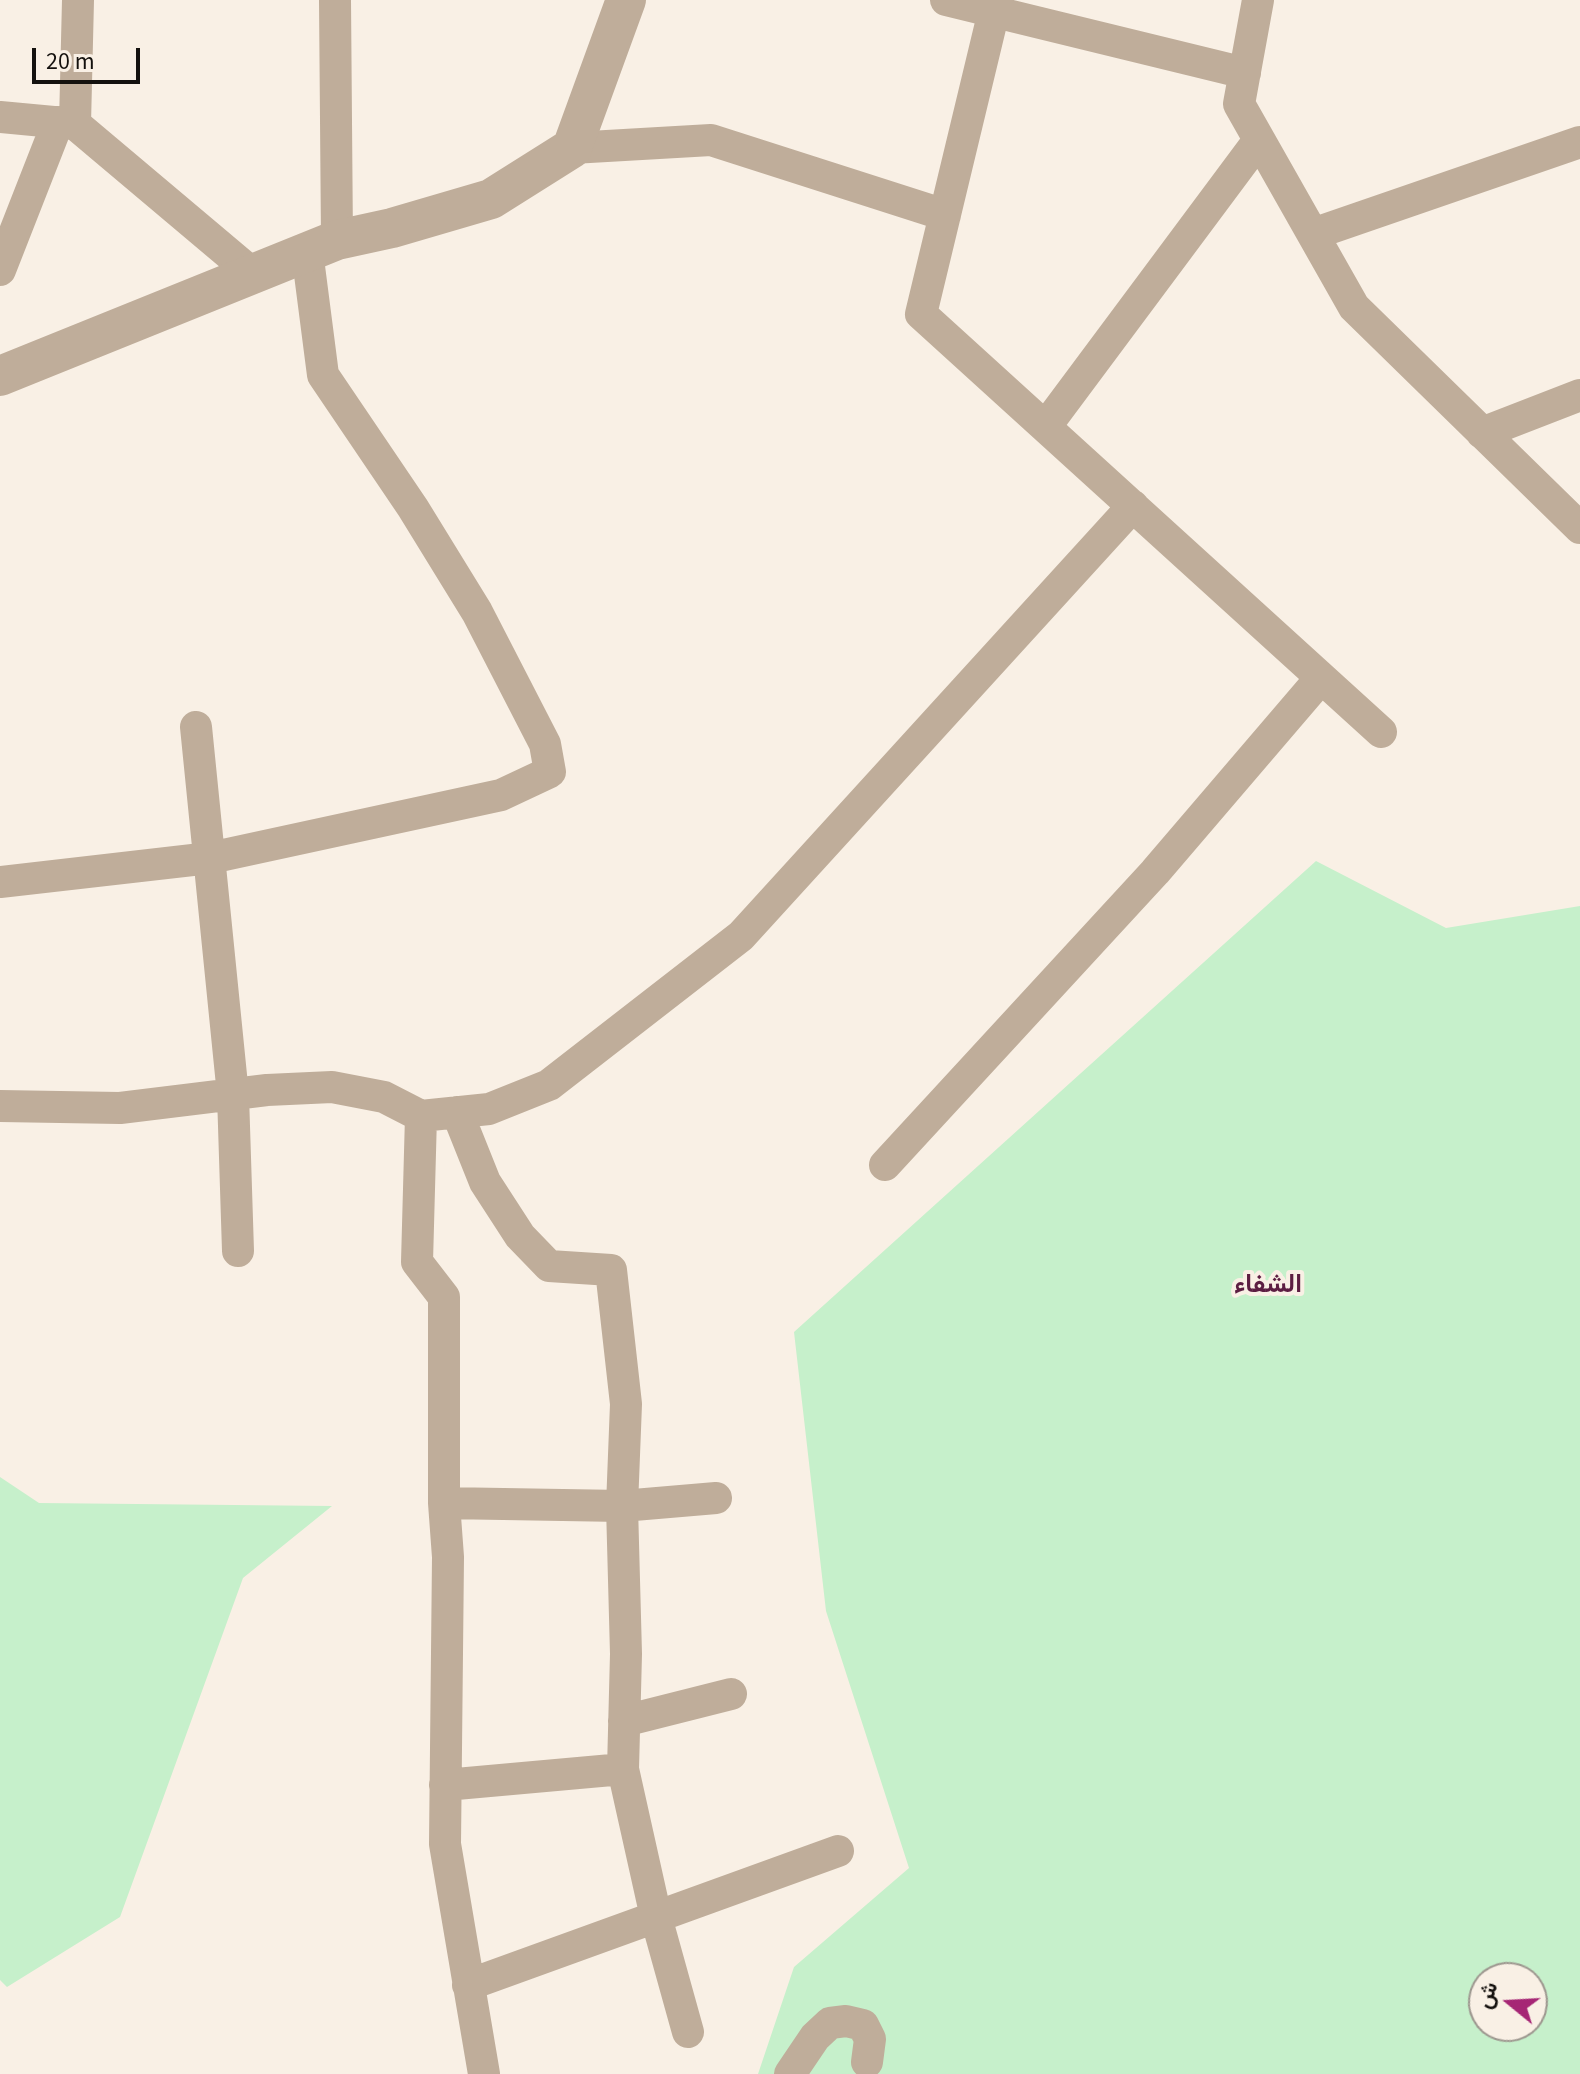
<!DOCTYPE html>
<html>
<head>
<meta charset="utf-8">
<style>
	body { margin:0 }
	#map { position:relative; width:1580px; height:2074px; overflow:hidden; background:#f9f0e5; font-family:"Source Sans 3",Vazirmatn,sans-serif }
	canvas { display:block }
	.north { position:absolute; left:1468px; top:1962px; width:80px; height:80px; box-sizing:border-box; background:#f9f0e5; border:2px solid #9d978f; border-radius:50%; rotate:288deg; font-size:22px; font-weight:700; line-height:32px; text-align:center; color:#14110e }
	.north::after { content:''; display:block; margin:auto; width:28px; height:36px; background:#a62675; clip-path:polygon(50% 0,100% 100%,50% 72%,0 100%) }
	.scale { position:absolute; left:32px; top:48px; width:108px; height:36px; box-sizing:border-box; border:4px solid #14110e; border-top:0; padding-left:10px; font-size:24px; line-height:28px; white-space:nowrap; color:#14110e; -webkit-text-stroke:6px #f9f0e5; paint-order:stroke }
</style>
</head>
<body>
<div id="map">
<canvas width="1580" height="2074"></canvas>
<div class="north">ش</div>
<div class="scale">20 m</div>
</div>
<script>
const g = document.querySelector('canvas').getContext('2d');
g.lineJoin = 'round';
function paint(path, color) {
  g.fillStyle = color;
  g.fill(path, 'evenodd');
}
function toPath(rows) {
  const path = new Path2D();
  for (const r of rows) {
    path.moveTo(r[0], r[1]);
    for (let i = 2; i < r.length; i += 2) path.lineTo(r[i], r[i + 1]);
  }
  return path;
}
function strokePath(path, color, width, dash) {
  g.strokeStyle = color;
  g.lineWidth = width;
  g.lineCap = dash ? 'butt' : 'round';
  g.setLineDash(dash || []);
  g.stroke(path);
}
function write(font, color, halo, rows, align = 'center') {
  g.font = font + ' "Source Sans 3",Vazirmatn,sans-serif';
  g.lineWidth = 8;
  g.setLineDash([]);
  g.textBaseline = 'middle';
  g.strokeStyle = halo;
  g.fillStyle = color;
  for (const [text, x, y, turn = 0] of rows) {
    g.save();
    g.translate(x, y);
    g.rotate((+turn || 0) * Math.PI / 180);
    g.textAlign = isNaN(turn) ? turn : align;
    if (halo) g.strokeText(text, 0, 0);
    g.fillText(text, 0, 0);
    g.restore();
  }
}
const green = toPath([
	[1316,861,1446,928,1580,906,1580,2074,758,2074,794,1967,909,1868,826,1611,794,1332],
	[1484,1978,1532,1978,1532,2026,1484,2026],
	[0,1477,39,1503,332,1506,243,1578,120,1917,7,1987,0,1980]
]);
const minor = toPath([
	[335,0,337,240],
	[946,0,1245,73],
	[1258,0,1239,104,1354,307,1580,528],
	[994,11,921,314,1381,732],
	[0,117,75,124,253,274],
	[75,124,78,0],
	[572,148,711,140,945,215],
	[1313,234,1580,142],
	[0,270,58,122],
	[1046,426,1259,140],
	[1482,433,1580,395],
	[196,727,233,1095,238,1251],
	[0,882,210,858,501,795,550,772,545,744,477,612,413,508,323,375,307,251],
	[0,1106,120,1108,267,1090,332,1087,384,1097,421,1116,489,1109,549,1085,741,936,1133,506],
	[457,1112,485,1182,520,1236,549,1266,611,1270,626,1404,622,1506,626,1654,623,1769,656,1917,688,2032],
	[421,1116,417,1262,444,1297,444,1503,448,1557,445,1844,484,2074],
	[885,1165,1155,872,1321,678],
	[444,1503,622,1506,716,1498],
	[624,1721,731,1694],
	[445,1785,623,1769],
	[468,1985,838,1851],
	[790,2074,815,2037,830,2023,846,2021,863,2025,870,2039,867,2062]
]);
const tertiary = toPath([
	[0,376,337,240,392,228,491,199,572,148,626,0]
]);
const neighbourhoodNames = [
	["الشفاء",1268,1286]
];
paint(green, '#c6f0cb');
strokePath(minor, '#bfad9a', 32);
strokePath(tertiary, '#bfad9a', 40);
write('bold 26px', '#5c1e42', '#f9f0e5', neighbourhoodNames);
</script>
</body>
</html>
